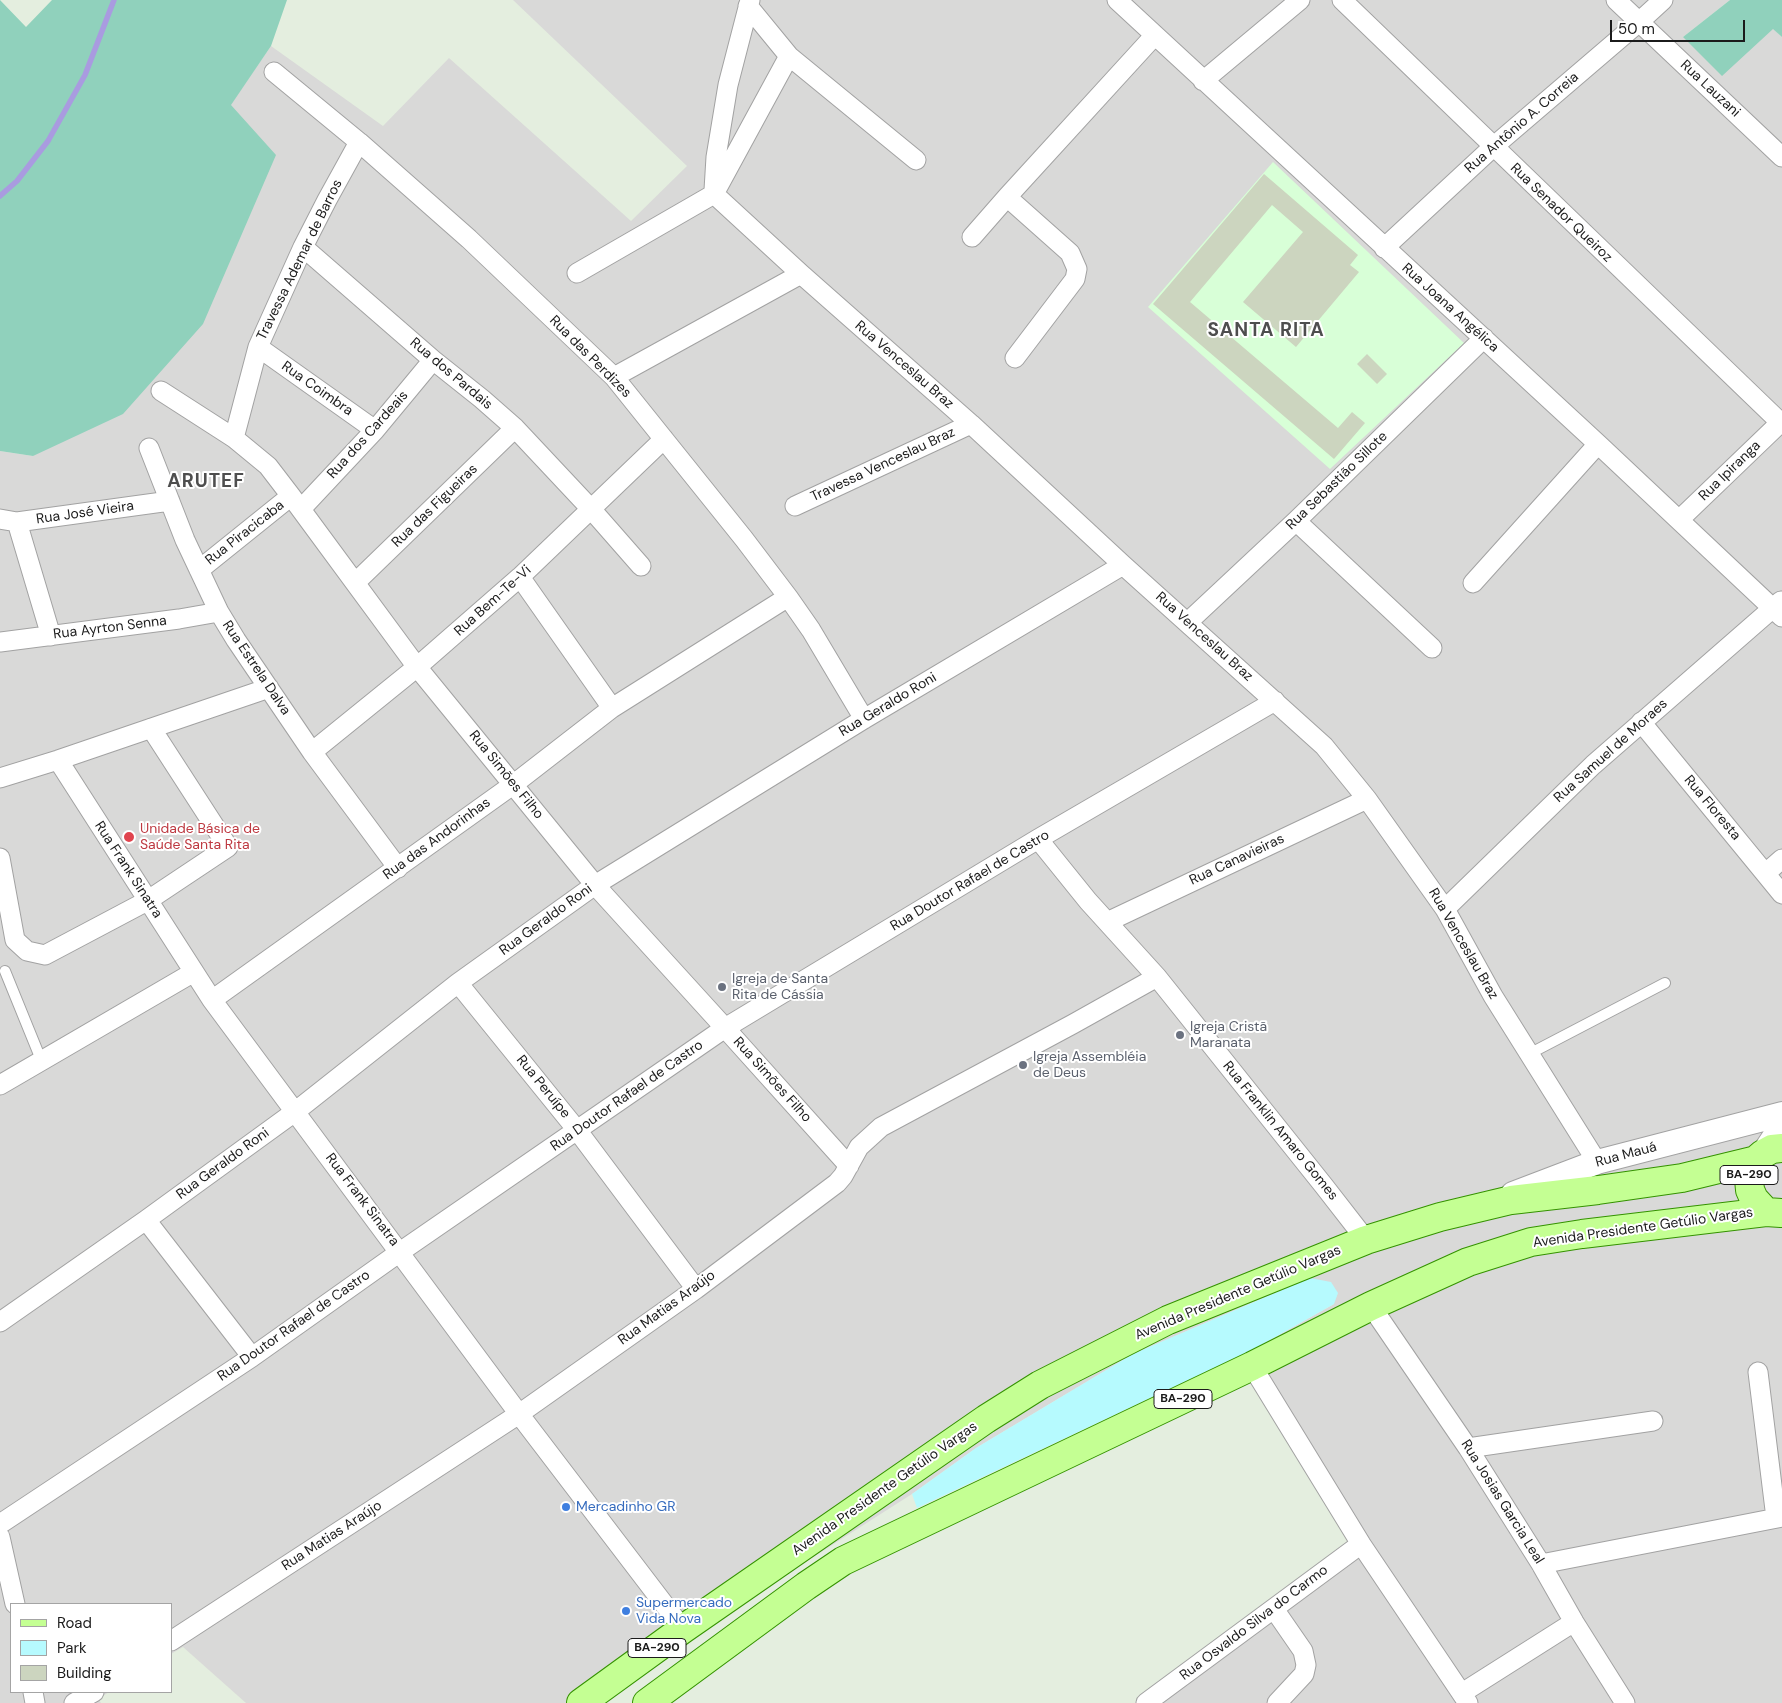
<!DOCTYPE html>
<html>
<head>
<meta charset="utf-8">
<style>
	body { margin:0 }
	#map { position:relative; width:1782px; height:1703px; overflow:hidden; background:#e4eedf; font-family:"DM Sans",sans-serif }
	canvas { display:block }
	.legend { position:absolute; left:10px; top:1603px; width:162px; height:90px; box-sizing:border-box; background:#fff; border:1px solid #a4a4a4; margin:0; padding:6px 9px; list-style:none; font-size:15px; color:#1b1b1b }
	.legend li { display:flex; align-items:center; gap:10px; height:25px }
	.legend b { width:25px; border:1px solid #a4a4a4 }
	.scale { position:absolute; left:1610px; top:20px; width:135px; height:22px; box-sizing:border-box; border:2px solid #1b1b1b; border-top:0; padding-left:6px; font-size:15px; line-height:18px; white-space:nowrap; color:#1b1b1b; -webkit-text-stroke:4px #fff; paint-order:stroke }
</style>
</head>
<body>
<div id="map">
<canvas width="1782" height="1703"></canvas>
<ul class="legend">
<li><b style="height:6px;background:#c4ff93"></b>Road</li>
<li><b style="height:14px;background:#b6fafe"></b>Park</li>
<li><b style="height:14px;background:#ccd5bf"></b>Building</li>
</ul>
<div class="scale">50 m</div>
</div>
<script>
const g = document.querySelector('canvas').getContext('2d');
g.lineJoin = 'round';
function paint(path, color) {
  g.fillStyle = color;
  g.fill(path, 'evenodd');
}
function toPath(rows) {
  const path = new Path2D();
  for (const r of rows) {
    path.moveTo(r[0], r[1]);
    for (let i = 2; i < r.length; i += 2) path.lineTo(r[i], r[i + 1]);
  }
  return path;
}
function strokePath(path, color, width, dash) {
  g.strokeStyle = color;
  g.lineWidth = width;
  g.lineCap = dash ? 'butt' : 'round';
  g.setLineDash(dash || []);
  g.stroke(path);
}
function write(font, color, halo, rows, align = 'center') {
  g.font = font + ' "DM Sans",sans-serif';
  g.lineWidth = 4;
  g.setLineDash([]);
  g.textBaseline = 'middle';
  g.strokeStyle = halo;
  g.fillStyle = color;
  for (const [text, x, y, turn = 0] of rows) {
    g.save();
    g.translate(x, y);
    g.rotate((+turn || 0) * Math.PI / 180);
    g.textAlign = isNaN(turn) ? turn : align;
    if (halo) g.strokeText(text, 0, 0);
    g.fillText(text, 0, 0);
    g.restore();
  }
}
const residential = toPath([
	[513,0,1730,0,1683,37,1774,29,1782,37,1782,1703,1154,1703,1366,1542,1254,1349,1334,1304,1310,1278,1133,1354,976,1448,912,1494,699,1630,602,1703,246,1703,183,1647,171,1654,171,1604,11,1604,11,1692,109,1692,98,1699,101,1703,0,1703,0,451,33,456,230,105,271,46,383,126,449,58,631,221,687,166]
]);
const education = toPath([
	[1273,162,1464,343,1330,469,1148,307]
]);
const forest = toPath([
	[0,0,26,27,52,0,287,0,271,46,231,105,276,155,203,324,123,414,33,456,0,451],
	[1730,0,1782,0,1782,37,1773,29,1722,76,1683,37]
]);
const park = toPath([
	[1310,1278,1331,1282,1338,1293,1334,1304,1254,1349,917,1508,912,1494,976,1448,1133,1354]
]);
const stream = toPath([
	[0,196,17,181,48,141,85,75,114,0]
]);
const building = toPath([
	[1264,174,1358,255,1350,265,1359,272,1296,347,1243,302,1303,232,1272,205,1190,302,1338,428,1352,412,1365,423,1334,459,1153,304],
	[1367,354,1387,374,1377,384,1357,364]
]);
const service = toPath([
	[5,971,42,1062],
	[1529,1054,1665,983]
]);
const minor = toPath([
	[1117,0,1598,444,1782,617],
	[1342,0,1782,424],
	[1616,0,1782,157],
	[748,6,789,56,916,160],
	[274,72,359,142,469,239,614,377,744,539,788,597,811,630,864,719],
	[1203,81,1300,0],
	[714,190,716,157,728,85,750,0],
	[714,194,801,274,971,424,1123,565,1324,746,1367,799,1445,909,1493,996,1597,1162],
	[1007,197,1070,253,1077,269,1075,279,1015,358],
	[972,237,1007,197,1155,35],
	[303,247,433,360,482,399,515,428,591,509,641,566],
	[1384,248,1493,147,1639,22,1663,0],
	[577,273,714,194,789,56],
	[258,347,375,430],
	[614,377,801,274],
	[161,391,234,438,268,466,291,496,417,667,595,885,725,1028,849,1166],
	[234,438,258,347,303,247,327,200,359,142],
	[149,448,185,540,219,612,236,640,312,752,398,868],
	[795,506,971,424],
	[301,509,375,430,433,360],
	[0,519,17,522,170,501],
	[1679,520,1782,421],
	[1296,521,1432,648],
	[17,522,51,636],
	[199,570,291,496],
	[520,577,612,708],
	[355,583,515,428],
	[1473,583,1598,444],
	[1188,622,1296,521,1484,338],
	[0,642,179,619,219,612],
	[1641,722,1782,894],
	[312,752,417,667,520,577,664,439],
	[58,760,212,1000,519,1414,683,1629],
	[0,778,58,760,269,688],
	[1038,839,1088,901,1157,977,1324,1186,1366,1240],
	[0,858,15,940,27,951,45,955,147,901,228,847,151,728],
	[1766,873,1782,859],
	[1445,909,1593,765,1781,601],
	[1107,922,1367,799],
	[458,983,577,1130,696,1289],
	[212,1000,514,784,612,708,788,597],
	[0,1085,194,972],
	[146,1220,252,1357],
	[1371,1306,1468,1448,1541,1564,1574,1622,1625,1703],
	[0,1322,146,1220,296,1111,458,983,595,885,864,719,1123,565],
	[1252,1366,1361,1544,1468,1703],
	[1758,1372,1776,1518],
	[1468,1448,1653,1421],
	[0,1524,252,1357,400,1252,725,1028,1038,839,1275,701],
	[0,1537,15,1604],
	[1541,1564,1782,1517],
	[1274,1609,1303,1651,1306,1665,1304,1674,1277,1703],
	[171,1641,519,1414,696,1289,837,1183,843,1176,859,1147,881,1127,1073,1024,1157,977],
	[33,1692,35,1703],
	[1462,1693,1574,1622],
	[74,1703,94,1692],
	[1146,1703,1361,1544]
]);
const tertiary = toPath([
	[1763,1154,1775,1136,1782,1130],
	[1513,1194,1597,1162,1782,1114]
]);
const primary = toPath([
	[1781,1213,1766,1212,1754,1199,1750,1190,1749,1179,1751,1169,1756,1160,1763,1154,1772,1149,1782,1148],
	[581,1703,683,1629,986,1419,1040,1385,1168,1320,1366,1240,1440,1217,1511,1200,1598,1190,1682,1178,1756,1160],
	[647,1703,806,1586,843,1561,1252,1366,1371,1306,1468,1262,1531,1242,1582,1234,1766,1212]
]);
const markers = [
	[129,837,6,"#e0444e"],
	[722,987,5,"#6b7280"],
	[1180,1035,5,"#6b7280"],
	[1023,1065,5,"#6b7280"],
	[566,1507,5,"#3f7fe0"],
	[626,1611,5,"#3f7fe0"]
];
const shields = [
	[1749,1175,58],
	[1183,1399,58],
	[657,1648,58]
];
const shieldNames = [
	["BA-290",1749,1175],
	["BA-290",1183,1399],
	["BA-290",657,1648]
];
const streetNames = [
	["Rua Lauzani",1710,89,43],
	["Rua Antônio A. Correia",1522,123,-41],
	["Rua Senador Queiroz",1561,213,44],
	["Travessa Ademar de Barros",300,260,-64],
	["Rua Joana Angélica",1450,308,42],
	["Rua das Perdizes",590,357,45],
	["Rua Venceslau Braz",904,365,41],
	["Rua dos Pardais",451,374,40],
	["Rua Coimbra",317,389,35],
	["Rua dos Cardeais",368,435,-48],
	["Travessa Venceslau Braz",883,465,-25],
	["Rua Ipiranga",1730,471,-44],
	["Rua Sebastião Sillote",1337,481,-44],
	["Rua das Figueiras",435,506,-44],
	["Rua José Vieira",85,513,-8],
	["Rua Piracicaba",245,533,-38],
	["Rua Bem-Te-Vi",493,601,-42],
	["Rua Ayrton Senna",110,628,-7],
	["Rua Venceslau Braz",1204,637,42],
	["Rua Estrela Dalva",256,668,56],
	["Rua Geraldo Roni",888,705,-31],
	["Rua Samuel de Moraes",1611,751,-42],
	["Rua Simões Filho",506,775,51],
	["Rua Floresta",1712,808,50],
	["Rua das Andorinhas",437,839,-36],
	["Rua Canavieiras",1237,860,-25],
	["Rua Frank Sinatra",128,870,57],
	["Rua Doutor Rafael de Castro",970,881,-31],
	["Rua Geraldo Roni",546,920,-36],
	["Rua Venceslau Braz",1463,944,60],
	["Rua Simões Filho",772,1080,48],
	["Rua Peruípe",543,1087,51],
	["Rua Doutor Rafael de Castro",627,1096,-35],
	["Rua Franklin Amaro Gomes",1280,1131,51],
	["Rua Mauá",1626,1155,-15],
	["Rua Geraldo Roni",223,1164,-36],
	["Rua Frank Sinatra",362,1200,53],
	["Avenida Presidente Getúlio Vargas",1643,1228,-8],
	["Avenida Presidente Getúlio Vargas",1238,1293,-23],
	["Rua Matias Araújo",667,1308,-36],
	["Rua Doutor Rafael de Castro",294,1326,-35],
	["Avenida Presidente Getúlio Vargas",885,1489,-35],
	["Rua Josias Garcia Leal",1502,1502,58],
	["Rua Matias Araújo",332,1536,-33],
	["Rua Osvaldo Silva do Carmo",1254,1623,-37]
];
const healthNames = [
	["Unidade Básica de",140,829],
	["Saúde Santa Rita",140,845]
];
const worshipNames = [
	["Igreja de Santa",732,979],
	["Rita de Cássia",732,995],
	["Igreja Cristã",1190,1027],
	["Maranata",1190,1043],
	["Igreja Assembléia",1033,1057],
	["de Deus",1033,1073]
];
const shopNames = [
	["Mercadinho GR",576,1507],
	["Supermercado",636,1603],
	["Vida Nova",636,1619]
];
const districtNames = [
	["SANTA RITA",1266,331],
	["ARUTEF",206,482]
];
paint(residential, '#d9d9d8');
paint(education, '#d8ffd7');
paint(forest, '#90d1bc');
paint(park, '#b6fafe');
strokePath(stream, '#a99be0', 5.5);
paint(building, '#ccd5bf');
strokePath(service, '#a2a2a2', 12);
strokePath(minor, '#a2a2a2', 21);
strokePath(tertiary, '#a2a2a2', 26);
strokePath(primary, '#349200', 30);
strokePath(service, '#fff', 10);
strokePath(minor, '#fff', 19);
strokePath(tertiary, '#fff', 24);
strokePath(primary, '#c4ff93', 28);
for (const [x, y, r, color] of markers) {
  const dot = new Path2D();
  dot.arc(x, y, r, 0, 2 * Math.PI);
  g.fillStyle = color;
  g.fill(dot);
  strokePath(dot, '#fff', 2);
}
for (const [x, y, w] of shields) {
  const box = new Path2D();
  box.roundRect(x - w / 2, y - 9.5, w, 19, 4);
  g.fillStyle = '#fff';
  g.fill(box);
  strokePath(box, '#1b1b1b', 1);
}
write('bold 12px', '#1b1b1b', null, shieldNames);
write('14px', '#1b1b1b', '#fff', streetNames);
write('14px', '#be3a42', '#fff', healthNames, 'left');
write('14px', '#5b616d', '#fff', worshipNames, 'left');
write('14px', '#366cbe', '#fff', shopNames, 'left');
g.letterSpacing = '1px';
write('bold 19px', '#4e4e4e', '#fff', districtNames);
g.letterSpacing = '0px';
</script>
</body>
</html>
